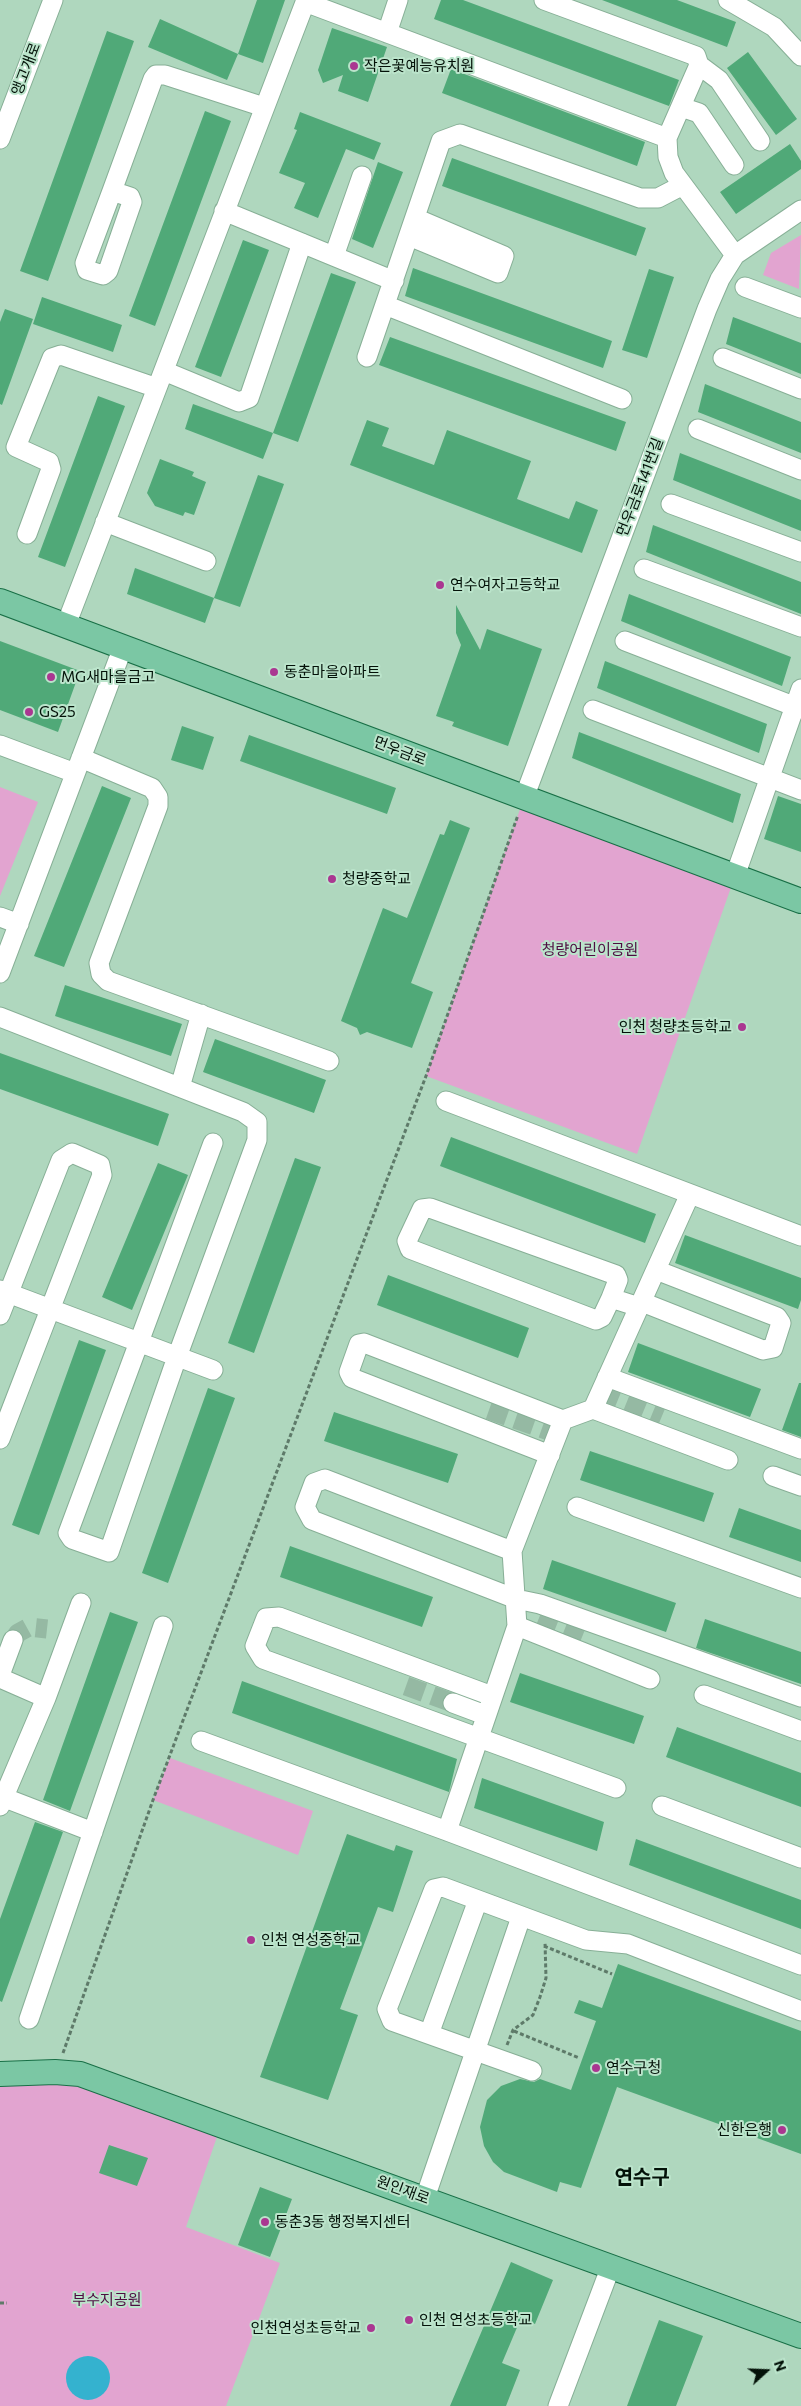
<!DOCTYPE html>
<html>
<head>
<meta charset="utf-8">
<style>
	body { margin:0 }
	#map { position:relative; width:801px; height:2406px; overflow:hidden; background:#afd7be; font-family:Commissioner,sans-serif }
	canvas { display:block }
	.north { position:absolute; left:741px; top:2346px; width:50px; height:50px; -webkit-text-stroke:4px #bbe4cb; paint-order:stroke; rotate:70deg; font-size:14px; font-weight:700; line-height:20px; text-align:center; color:#031108 }
	.north::after { content:''; display:block; margin:auto; width:18px; height:22px; background:#031108; clip-path:polygon(50% 0,100% 100%,50% 72%,0 100%) }
</style>
</head>
<body>
<div id="map">
<canvas width="801" height="2406"></canvas>
<div class="north">N</div>
</div>
<script>
const g = document.querySelector('canvas').getContext('2d');
g.lineJoin = 'round';
function paint(path, color) {
  g.fillStyle = color;
  g.fill(path, 'evenodd');
}
function toPath(rows) {
  const path = new Path2D();
  for (const r of rows) {
    if (r.length === 3) {
      path.moveTo(r[0] + r[2], r[1]);
      path.arc(r[0], r[1], r[2], 0, 2 * Math.PI);
      continue;
    }
    path.moveTo(r[0], r[1]);
    for (let i = 2; i < r.length; i += 2) path.lineTo(r[i], r[i + 1]);
  }
  return path;
}
function strokePath(path, color, width, dash) {
  g.strokeStyle = color;
  g.lineWidth = width;
  g.lineCap = dash ? 'butt' : 'round';
  g.setLineDash(dash || []);
  g.stroke(path);
}
function write(font, color, halo, rows, align = 'center') {
  g.font = font + ' Commissioner,"Noto Sans KR",sans-serif';
  g.lineWidth = 4;
  g.setLineDash([]);
  g.textBaseline = 'middle';
  g.strokeStyle = halo;
  g.fillStyle = color;
  for (const [text, x, y, turn = 0] of rows) {
    g.save();
    g.translate(x, y);
    g.rotate((+turn || 0) * Math.PI / 180);
    g.textAlign = isNaN(turn) ? turn : align;
    if (halo) g.strokeText(text, 0, 0);
    g.fillText(text, 0, 0);
    g.restore();
  }
}
const green = toPath([
	[801,235,799,289,763,275,771,253],
	[0,787,38,802,0,896],
	[524,798,735,876,637,1154,426,1076],
	[170,1758,313,1811,298,1855,153,1800],
	[55,2072,221,2125,186,2227,280,2263,226,2406,0,2406,0,2074]
]);
const water = toPath([
	[88,2378,22]
]);
const building = toPath([
	[257,0,285,0,263,63,238,54],
	[441,0,463,0,679,80,669,106,434,19],
	[602,0,677,0,736,22,727,47],
	[160,19,238,54,227,80,148,47],
	[332,28,387,47,368,102,338,91,343,75,323,83,318,70],
	[107,31,134,41,48,281,20,271],
	[748,52,797,119,776,135,727,68],
	[451,69,645,142,637,166,442,93],
	[205,111,231,121,155,326,129,316],
	[300,112,381,143,374,160,346,149,318,218,294,208,305,183,279,173,297,130,294,129],
	[790,144,801,161,801,169,736,214,720,192],
	[452,158,646,228,636,256,442,186],
	[378,162,403,172,373,248,352,239],
	[243,240,269,250,221,377,195,367],
	[413,268,612,341,603,368,405,296],
	[649,269,674,277,647,358,622,350],
	[331,273,356,282,298,442,273,433],
	[42,297,122,325,113,352,33,324],
	[5,309,33,319,2,405,0,404,0,322],
	[733,317,801,343,801,374,726,344],
	[390,337,626,422,616,451,379,365],
	[705,384,801,422,801,453,698,412],
	[98,396,125,406,65,567,38,557],
	[193,404,273,433,263,459,185,429],
	[367,420,389,428,382,446,434,465,447,430,531,461,517,499,569,519,576,501,598,510,582,553,350,465],
	[680,453,801,500,801,531,673,480],
	[160,459,194,472,192,476,206,482,194,515,185,512,183,516,155,506,147,493],
	[258,475,284,484,240,607,214,598],
	[653,525,801,582,801,614,646,552],
	[135,568,214,598,205,623,127,594],
	[629,594,791,657,782,686,621,621],
	[456,605,480,650,487,629,542,649,508,746,452,726,454,722,436,716,461,645,456,633],
	[0,641,80,671,58,732,0,710],
	[605,661,767,724,759,753,597,688],
	[182,726,214,737,203,770,171,760],
	[579,732,741,794,733,823,572,758],
	[249,735,396,788,387,814,240,761],
	[102,786,131,798,64,967,34,956],
	[778,796,801,804,801,852,764,839],
	[450,820,470,828,411,983,433,992,412,1048,367,1032,360,1035,357,1028,341,1021,383,908,407,918,440,834,444,835],
	[65,985,182,1024,171,1056,55,1016],
	[215,1039,326,1080,314,1113,203,1072],
	[0,1053,169,1114,158,1146,0,1089],
	[451,1137,656,1214,645,1243,440,1166],
	[295,1158,321,1167,254,1353,228,1343],
	[158,1163,188,1175,132,1310,102,1297],
	[685,1235,801,1278,801,1300,798,1309,675,1263],
	[388,1275,529,1328,518,1358,377,1305],
	[79,1340,106,1350,39,1535,12,1525],
	[638,1343,761,1389,750,1417,628,1372],
	[799,1383,801,1383,801,1437,782,1430],
	[208,1388,235,1398,168,1583,142,1573],
	[334,1412,458,1454,448,1483,324,1441],
	[590,1451,714,1493,704,1522,580,1480],
	[739,1508,801,1530,801,1562,729,1537],
	[290,1546,433,1597,422,1627,280,1577],
	[552,1560,676,1603,666,1632,543,1589],
	[110,1612,138,1622,70,1811,43,1800],
	[705,1619,801,1652,801,1684,696,1648],
	[520,1673,644,1716,634,1744,510,1702],
	[242,1681,457,1759,449,1792,232,1713],
	[677,1727,801,1773,801,1807,666,1757],
	[482,1778,604,1822,597,1851,474,1808],
	[35,1822,63,1832,2,2002,0,2001,0,1919],
	[347,1834,394,1851,396,1845,413,1851,393,1912,378,1907,340,2009,358,2015,328,2100,260,2077],
	[636,1839,801,1900,801,1929,629,1865],
	[618,1964,801,2031,801,2154,617,2087,581,2188,560,2182,557,2192,504,2172,493,2162,484,2146,480,2127,487,2100,501,2086,520,2079,534,2082,540,2079,571,2090,596,2021,574,2013,579,2000,602,2008],
	[109,2145,148,2158,137,2186,99,2173],
	[260,2187,292,2199,270,2257,238,2245],
	[511,2262,553,2280,535,2324,521,2318,502,2363,520,2370,506,2406,450,2406],
	[659,2320,703,2336,676,2406,627,2406]
]);
const minorTunnel = toPath([
	[601,1391,662,1416],
	[489,1410,557,1434],
	[539,1618,584,1636],
	[13,1640,18,1633,29,1627,47,1629],
	[406,1686,453,1703]
]);
const path = toPath([
	[544,1946,612,1974],
	[514,2031,579,2058],
	[507,2045,513,2030,533,2015,540,1997,546,1978,545,1942],
	[63,2053,153,1800,426,1076,518,815],
	[0,2303,7,2303]
]);
const minor = toPath([
	[544,0,696,56,699,65,667,138,668,157,674,173,735,255],
	[728,0,774,27,801,56],
	[305,2,667,138],
	[387,33,398,0],
	[699,65,719,80,760,141],
	[681,107,699,113,734,165],
	[0,139,53,0],
	[112,191,130,197,132,202,108,271,103,275,87,270,85,263,112,191,153,79,156,75,165,75,264,107],
	[224,211,394,281],
	[409,236,498,273,504,256,415,218],
	[334,256,362,176],
	[745,287,801,308],
	[385,305,622,399],
	[367,357,441,141,460,134,640,198,658,198,683,185],
	[723,358,801,389],
	[164,371,239,402,249,398,302,243],
	[698,429,801,470],
	[671,504,801,552],
	[105,522,206,561],
	[27,534,51,469,49,462,16,447,52,358,61,355,157,388],
	[644,569,801,627],
	[66,625,306,0],
	[625,641,801,709],
	[593,710,801,790],
	[0,745,75,773],
	[81,758,152,788,158,797,158,806,99,963,101,974,108,981,329,1061],
	[524,798,707,309,720,279,735,255,801,210],
	[735,876,801,689],
	[0,917,19,924],
	[0,973,123,647],
	[0,1017,243,1112,257,1122,257,1140,177,1357,109,1552,72,1539,68,1533,213,1143],
	[180,1087,201,1014],
	[446,1101,801,1236],
	[0,1290,213,1370],
	[611,1298,602,1317,596,1320,410,1249,407,1241,422,1209,430,1208,616,1275,618,1280,611,1298,639,1307],
	[642,1302,763,1350,773,1348,781,1323,777,1317,656,1270],
	[0,1315,61,1160,72,1153,100,1165,102,1175,0,1439],
	[607,1377,801,1449],
	[593,1409,728,1460],
	[550,1455,352,1378,349,1372,359,1344,364,1343,563,1420],
	[773,1476,801,1486],
	[577,1507,801,1588],
	[512,1551,325,1479,314,1483,305,1507,312,1520,516,1599,540,1604,801,1697],
	[517,1626,650,1679],
	[0,1675,13,1640],
	[0,1678,46,1698],
	[704,1695,801,1731],
	[492,1696,279,1617,266,1618,255,1646,263,1659,616,1788],
	[453,1703,485,1715],
	[201,1741,447,1831,801,1965],
	[0,1796,93,1832],
	[0,1806,46,1698,81,1603],
	[662,1806,801,1858],
	[447,1831,517,1626,512,1551,563,1420,593,1409,690,1194],
	[29,2019,163,1626],
	[429,2034,478,1900],
	[532,2071,392,2021,387,2009,434,1889,443,1887,586,1940,628,1944,801,2011],
	[425,2198,521,1917],
	[558,2406,611,2266]
]);
const major = toPath([
	[0,601,801,901],
	[0,2074,55,2072,80,2074,801,2336]
]);
const markers = [
	[354,66,5,"#aa3791"],
	[440,585,5,"#aa3791"],
	[274,672,5,"#aa3791"],
	[51,677,5,"#aa3791"],
	[29,712,5,"#aa3791"],
	[332,879,5,"#aa3791"],
	[742,1027,5,"#aa3791"],
	[251,1940,5,"#aa3791"],
	[596,2068,5,"#aa3791"],
	[782,2130,5,"#aa3791"],
	[265,2222,5,"#aa3791"],
	[409,2320,5,"#aa3791"],
	[371,2328,5,"#aa3791"]
];
const poiNames = [
	["작은꽃예능유치원",364,66],
	["연수여자고등학교",450,585],
	["동춘마을아파트",284,672],
	["MG새마을금고",61,677],
	["GS25",39,712],
	["청량중학교",342,879],
	["인천 청량초등학교",732,1027,"right"],
	["인천 연성중학교",261,1940],
	["연수구청",606,2068],
	["신한은행",772,2130,"right"],
	["동춘3동 행정복지센터",275,2222],
	["인천 연성초등학교",419,2320],
	["인천연성초등학교",361,2328,"right"]
];
const streetNames = [
	["앵고개로",26,69,-69],
	["먼우금로141번길",640,487,-69],
	["먼우금로",400,751,21],
	["원인재로",403,2190,20]
];
const parkNames = [
	["청량어린이공원",590,950],
	["부수지공원",107,2300]
];
const districtNames = [
	["연수구",642,2177]
];
paint(green, '#e2a4d0');
paint(water, '#34b2cf');
paint(building, '#50a978');
strokePath(minorTunnel, '#95b9a3', 19, [19, 9]);
strokePath(minor, '#87af96', 21);
strokePath(major, '#186f46', 26);
strokePath(path, '#5e7a69', 3, [4, 2.5]);
strokePath(minor, '#fff', 19);
strokePath(major, '#7bc7a4', 24);
for (const [x, y, r, color] of markers) {
  const dot = new Path2D();
  dot.arc(x, y, r, 0, 2 * Math.PI);
  g.fillStyle = color;
  g.fill(dot);
  strokePath(dot, '#bbe4cb', 2);
}
write('15px', '#031108', '#bbe4cb', poiNames, 'left');
write('15px', '#031108', '#bbe4cb', streetNames);
write('15px', '#4e0c41', '#bbe4cb', parkNames);
write('bold 20px', '#031108', '#bbe4cb', districtNames);
</script>
</body>
</html>
